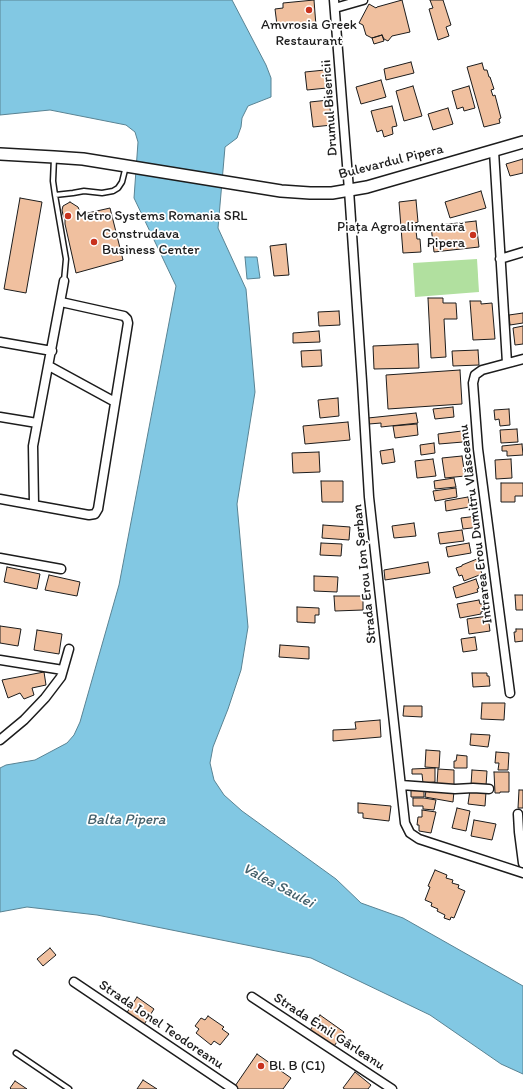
<!DOCTYPE html>
<html>
<head>
<meta charset="utf-8">
<style>
	body { margin:0 }
	canvas { display:block; background:#fff }
</style>
</head>
<body>
<canvas width="523" height="1089"></canvas>
<script>
const g = document.querySelector('canvas').getContext('2d');
g.lineJoin = 'round';
function paint(path, color) {
  g.fillStyle = color;
  g.fill(path, 'evenodd');
}
function toPath(rows) {
  const path = new Path2D();
  for (const r of rows) {
    path.moveTo(r[0], r[1]);
    for (let i = 2; i < r.length; i += 2) path.lineTo(r[i], r[i + 1]);
  }
  return path;
}
function strokePath(path, color, width, dash) {
  g.strokeStyle = color;
  g.lineWidth = width;
  g.lineCap = dash ? 'butt' : 'round';
  g.setLineDash(dash || []);
  g.stroke(path);
}
function write(font, color, halo, rows, align = 'center') {
  g.font = font + ' Itim,sans-serif';
  g.lineWidth = 3.5;
  g.setLineDash([]);
  g.textBaseline = 'middle';
  g.strokeStyle = halo;
  g.fillStyle = color;
  for (const [text, x, y, turn = 0] of rows) {
    g.save();
    g.translate(x, y);
    g.rotate((+turn || 0) * Math.PI / 180);
    g.textAlign = isNaN(turn) ? turn : align;
    if (halo) g.strokeText(text, 0, 0);
    g.fillText(text, 0, 0);
    g.restore();
  }
}
const green = toPath([
	[477,259,479,292,415,297,413,263]
]);
const water = toPath([
	[0,0,232,0,266,65,271,78,271,97,248,106,242,118,241,127,237,138,225,147,218,228,246,289,255,392,237,504,248,627,241,670,228,709,213,747,210,763,214,780,224,795,242,811,336,879,361,903,403,918,523,986,523,1074,501,1064,430,1015,311,958,97,915,27,907,0,912,0,768,6,765,35,760,67,743,74,735,80,722,119,585,176,286,134,198,138,142,135,132,126,125,50,110,0,115,0,0],
	[245,257,257,257,260,278,247,279,245,257]
]);
const building = toPath([
	[314,0,316,26,285,29,285,24,277,25,275,9,283,8,283,3,314,0],
	[402,0,410,32,392,36,388,41,384,39,382,35,372,38,366,35,363,25,359,23,369,4,376,8,377,7,402,0],
	[430,0,443,0,451,25,446,27,449,36,438,40,429,9,433,8,430,0],
	[382,35,384,41,374,44,372,38,382,35],
	[411,62,414,73,386,80,384,69,411,62],
	[482,63,484,70,487,70,489,77,490,77,494,89,491,90,493,96,495,95,501,118,499,119,500,123,484,127,467,67,482,63],
	[325,70,327,88,307,90,305,72,325,70],
	[381,80,386,97,361,104,356,87,381,80],
	[413,86,422,116,404,121,396,91,413,86],
	[469,86,475,108,464,111,463,107,457,109,452,91,469,86],
	[329,100,332,125,313,127,310,102,329,100],
	[392,106,397,126,392,127,393,134,384,137,382,130,377,132,371,111,392,106],
	[448,108,453,124,433,130,428,114,448,108],
	[523,159,523,173,510,176,506,164,523,159],
	[481,191,486,208,450,218,445,202,481,191],
	[20,198,42,202,26,293,4,289,20,198],
	[416,200,418,222,415,223,417,239,420,239,421,252,403,253,399,202,416,200],
	[70,202,78,207,80,212,79,215,110,208,123,260,76,273,65,224,65,219,63,215,62,210,63,206,70,202],
	[476,221,479,247,434,252,431,226,476,221],
	[286,244,289,275,274,276,270,246,286,244],
	[428,298,443,298,443,303,456,303,457,319,444,319,446,357,431,358,428,298],
	[470,301,481,301,481,304,492,303,495,339,473,340,470,301],
	[339,311,340,325,319,326,318,312,339,311],
	[523,313,523,323,510,325,509,315,523,313],
	[523,326,523,344,515,345,513,328,523,326],
	[319,331,320,342,293,343,293,333,319,331],
	[418,344,419,368,374,369,373,346,418,344],
	[321,350,322,366,302,367,301,351,321,350],
	[478,350,479,365,453,366,452,351,478,350],
	[460,370,462,404,388,409,386,375,460,370],
	[338,398,339,416,320,418,318,400,338,398],
	[453,407,454,417,435,419,433,409,453,407],
	[509,409,510,425,500,426,499,419,495,420,494,410,509,409],
	[416,413,418,423,381,427,381,423,369,424,368,418,416,413],
	[348,422,350,440,305,444,303,426,348,422],
	[417,424,418,435,395,438,393,426,417,424],
	[517,429,518,442,501,443,500,430,517,429],
	[462,431,463,442,439,444,438,434,462,431],
	[434,443,435,453,421,455,420,445,434,443],
	[522,444,523,455,507,456,507,451,502,451,502,446,522,444],
	[393,449,395,462,382,464,380,451,393,449],
	[319,452,320,472,293,473,292,453,319,452],
	[462,456,465,476,445,478,442,458,462,456],
	[433,459,436,476,417,478,415,461,433,459],
	[511,459,512,478,496,479,495,460,511,459],
	[454,478,456,487,435,489,434,481,454,478],
	[321,481,343,481,343,502,322,502,321,481],
	[501,483,523,483,523,496,515,496,515,502,501,502,501,483],
	[456,488,457,497,435,501,433,491,456,488],
	[468,497,470,507,446,511,445,501,468,497],
	[478,516,480,527,463,529,461,518,478,516],
	[414,523,416,536,394,538,392,526,414,523],
	[323,525,350,527,349,540,322,538,323,525],
	[462,530,464,541,440,544,438,533,462,530],
	[321,543,342,544,341,556,320,555,321,543],
	[469,543,471,553,448,557,446,547,469,543],
	[477,559,482,574,464,581,462,575,459,576,456,568,462,566,462,565,477,559],
	[428,562,430,573,385,580,384,570,428,562],
	[7,567,40,574,37,589,4,582,7,567],
	[49,575,80,582,77,596,45,590,49,575],
	[314,576,338,577,337,592,314,591,314,576],
	[476,579,479,588,477,589,478,592,456,598,453,587,476,579],
	[515,595,523,595,523,610,516,610,515,595],
	[334,596,363,596,363,610,335,611,334,596],
	[479,600,480,604,482,604,484,611,481,612,481,614,460,618,457,604,479,600],
	[297,607,319,608,319,615,315,615,315,623,297,622,297,607],
	[488,616,490,631,469,634,467,619,488,616],
	[0,626,21,629,18,646,0,643,0,626],
	[516,629,523,629,523,641,515,642,514,632,516,632,516,629],
	[37,630,62,634,59,654,34,650,37,630],
	[475,637,477,650,463,652,461,639,475,637],
	[280,645,309,647,309,659,279,657,280,645],
	[44,672,46,685,32,688,34,695,24,699,20,693,8,698,2,680,44,672],
	[472,673,487,673,487,676,489,676,490,686,473,687,472,673],
	[482,703,505,703,504,720,481,719,482,703],
	[404,706,422,706,422,717,403,716,404,706],
	[380,720,381,737,333,741,333,730,356,729,355,722,380,720],
	[471,734,490,735,488,747,470,745,471,734],
	[426,750,440,751,439,768,425,767,426,750],
	[496,752,509,753,508,770,498,770,499,763,495,763,496,752],
	[457,755,467,756,467,768,454,768,454,761,456,761,457,755],
	[435,768,435,782,423,783,422,774,412,774,412,769,435,768],
	[438,769,454,770,454,785,437,784,438,769],
	[472,770,487,771,486,786,471,785,472,770],
	[494,772,509,772,509,792,500,792,500,793,495,793,494,772],
	[430,789,454,791,453,802,425,797,426,791,430,792,430,789],
	[411,790,424,790,424,797,411,797,411,790],
	[470,790,486,792,485,806,468,804,470,790],
	[519,790,523,790,523,808,518,808,519,790],
	[413,798,424,798,436,800,434,810,423,809,423,806,413,806,413,798],
	[358,803,391,806,389,821,363,818,363,813,358,813,358,803],
	[457,808,470,811,466,831,452,828,457,808],
	[422,810,436,812,431,833,419,831,419,825,417,825,418,817,422,817,422,810],
	[474,820,496,824,492,840,471,836,474,820],
	[435,870,447,875,446,878,453,880,452,883,459,885,458,888,465,891,454,918,451,917,450,920,444,918,445,915,437,911,438,909,431,906,432,903,425,900,430,887,428,886,435,870],
	[50,948,56,955,43,966,37,959,50,948],
	[137,997,154,1009,143,1026,126,1014,137,997],
	[320,1015,344,1032,332,1049,309,1032,320,1015],
	[208,1016,224,1027,222,1029,229,1034,220,1045,214,1041,211,1045,196,1033,199,1029,195,1026,201,1018,205,1020,208,1016],
	[257,1054,291,1078,283,1089,233,1089,257,1054],
	[355,1072,371,1085,368,1089,345,1089,343,1088,355,1072],
	[143,1080,157,1089,137,1089,143,1080],
	[15,1081,27,1089,11,1089,10,1088,15,1081]
]);
const service = toPath([
	[54,158,53,181,55,195,73,193,84,191,102,193,113,191,118,188,122,182,126,166],
	[55,195,66,259,64,281],
	[16,1053,69,1089]
]);
const minor = toPath([
	[334,0,349,190,362,381,369,497,405,823,410,833,419,839,523,873],
	[335,8,363,0],
	[494,151,507,363],
	[500,259,523,252],
	[0,342,52,351],
	[49,366,115,402],
	[0,417,37,423],
	[0,499,89,515,95,514,98,509,128,323,127,319,124,316,61,302],
	[34,504,33,446,64,281],
	[0,558,61,569],
	[0,660,63,670],
	[510,693,478,449,473,383,475,375,482,370,523,359],
	[0,740,24,720,45,698,61,677,69,649],
	[401,785,455,789,473,788,489,789],
	[518,814,519,832,523,863],
	[74,982,233,1089],
	[252,997,392,1089]
]);
const secondary = toPath([
	[0,154,54,157,83,159,281,191,310,193,332,193,367,187,523,142]
]);
const markers = [
	[309,10,4,"#c8321e"],
	[68,216,4,"#c8321e"],
	[473,235,4,"#c8321e"],
	[94,242,4,"#c8321e"],
	[261,1066,4,"#c8321e"]
];
const poiNames = [
	["Amvrosia Greek",309,25,"center"],
	["Restaurant",309,41,"center"],
	["Metro Systems Romania SRL",76,216],
	["Piața Agroalimentară",465,227,"right"],
	["Pipera",465,243,"right"],
	["Construdava",102,234],
	["Business Center",102,250],
	["Bl. B (C1)",269,1066]
];
const streetNames = [
	["Drumul Bisericii",330,108,-94],
	["Bulevardul Pipera",391,162,-14],
	["Intrarea Erou Dumitru Vlăsceanu",476,524,-97],
	["Strada Erou Ion Șerban",365,574,-96],
	["Strada Ionel Teodoreanu",161,1025,34],
	["Strada Emil Gârleanu",329,1032,33]
];
const waterNames = [
	["Balta Pipera",126,820],
	["Valea Saulei",278,886,28]
];
paint(green, '#b1e09f');
paint(water, '#82c8e3');
strokePath(water, '#598393', 1);
paint(building, '#f0c09f');
strokePath(building, '#1c1c1c', 1);
strokePath(service, '#1c1c1c', 7);
strokePath(minor, '#1c1c1c', 11);
strokePath(secondary, '#1c1c1c', 14);
strokePath(service, '#fff', 4);
strokePath(minor, '#fff', 8);
strokePath(secondary, '#fff', 11);
for (const [x, y, r, color] of markers) {
  const dot = new Path2D();
  dot.arc(x, y, r, 0, 2 * Math.PI);
  g.fillStyle = color;
  g.fill(dot);
  strokePath(dot, '#fff', 1.5);
}
write('14px', '#1c1c1c', '#fff', poiNames, 'left');
write('14px', '#1c1c1c', '#fff', streetNames);
write('italic 15px', '#45616c', '#fff', waterNames);
</script>
</body>
</html>
